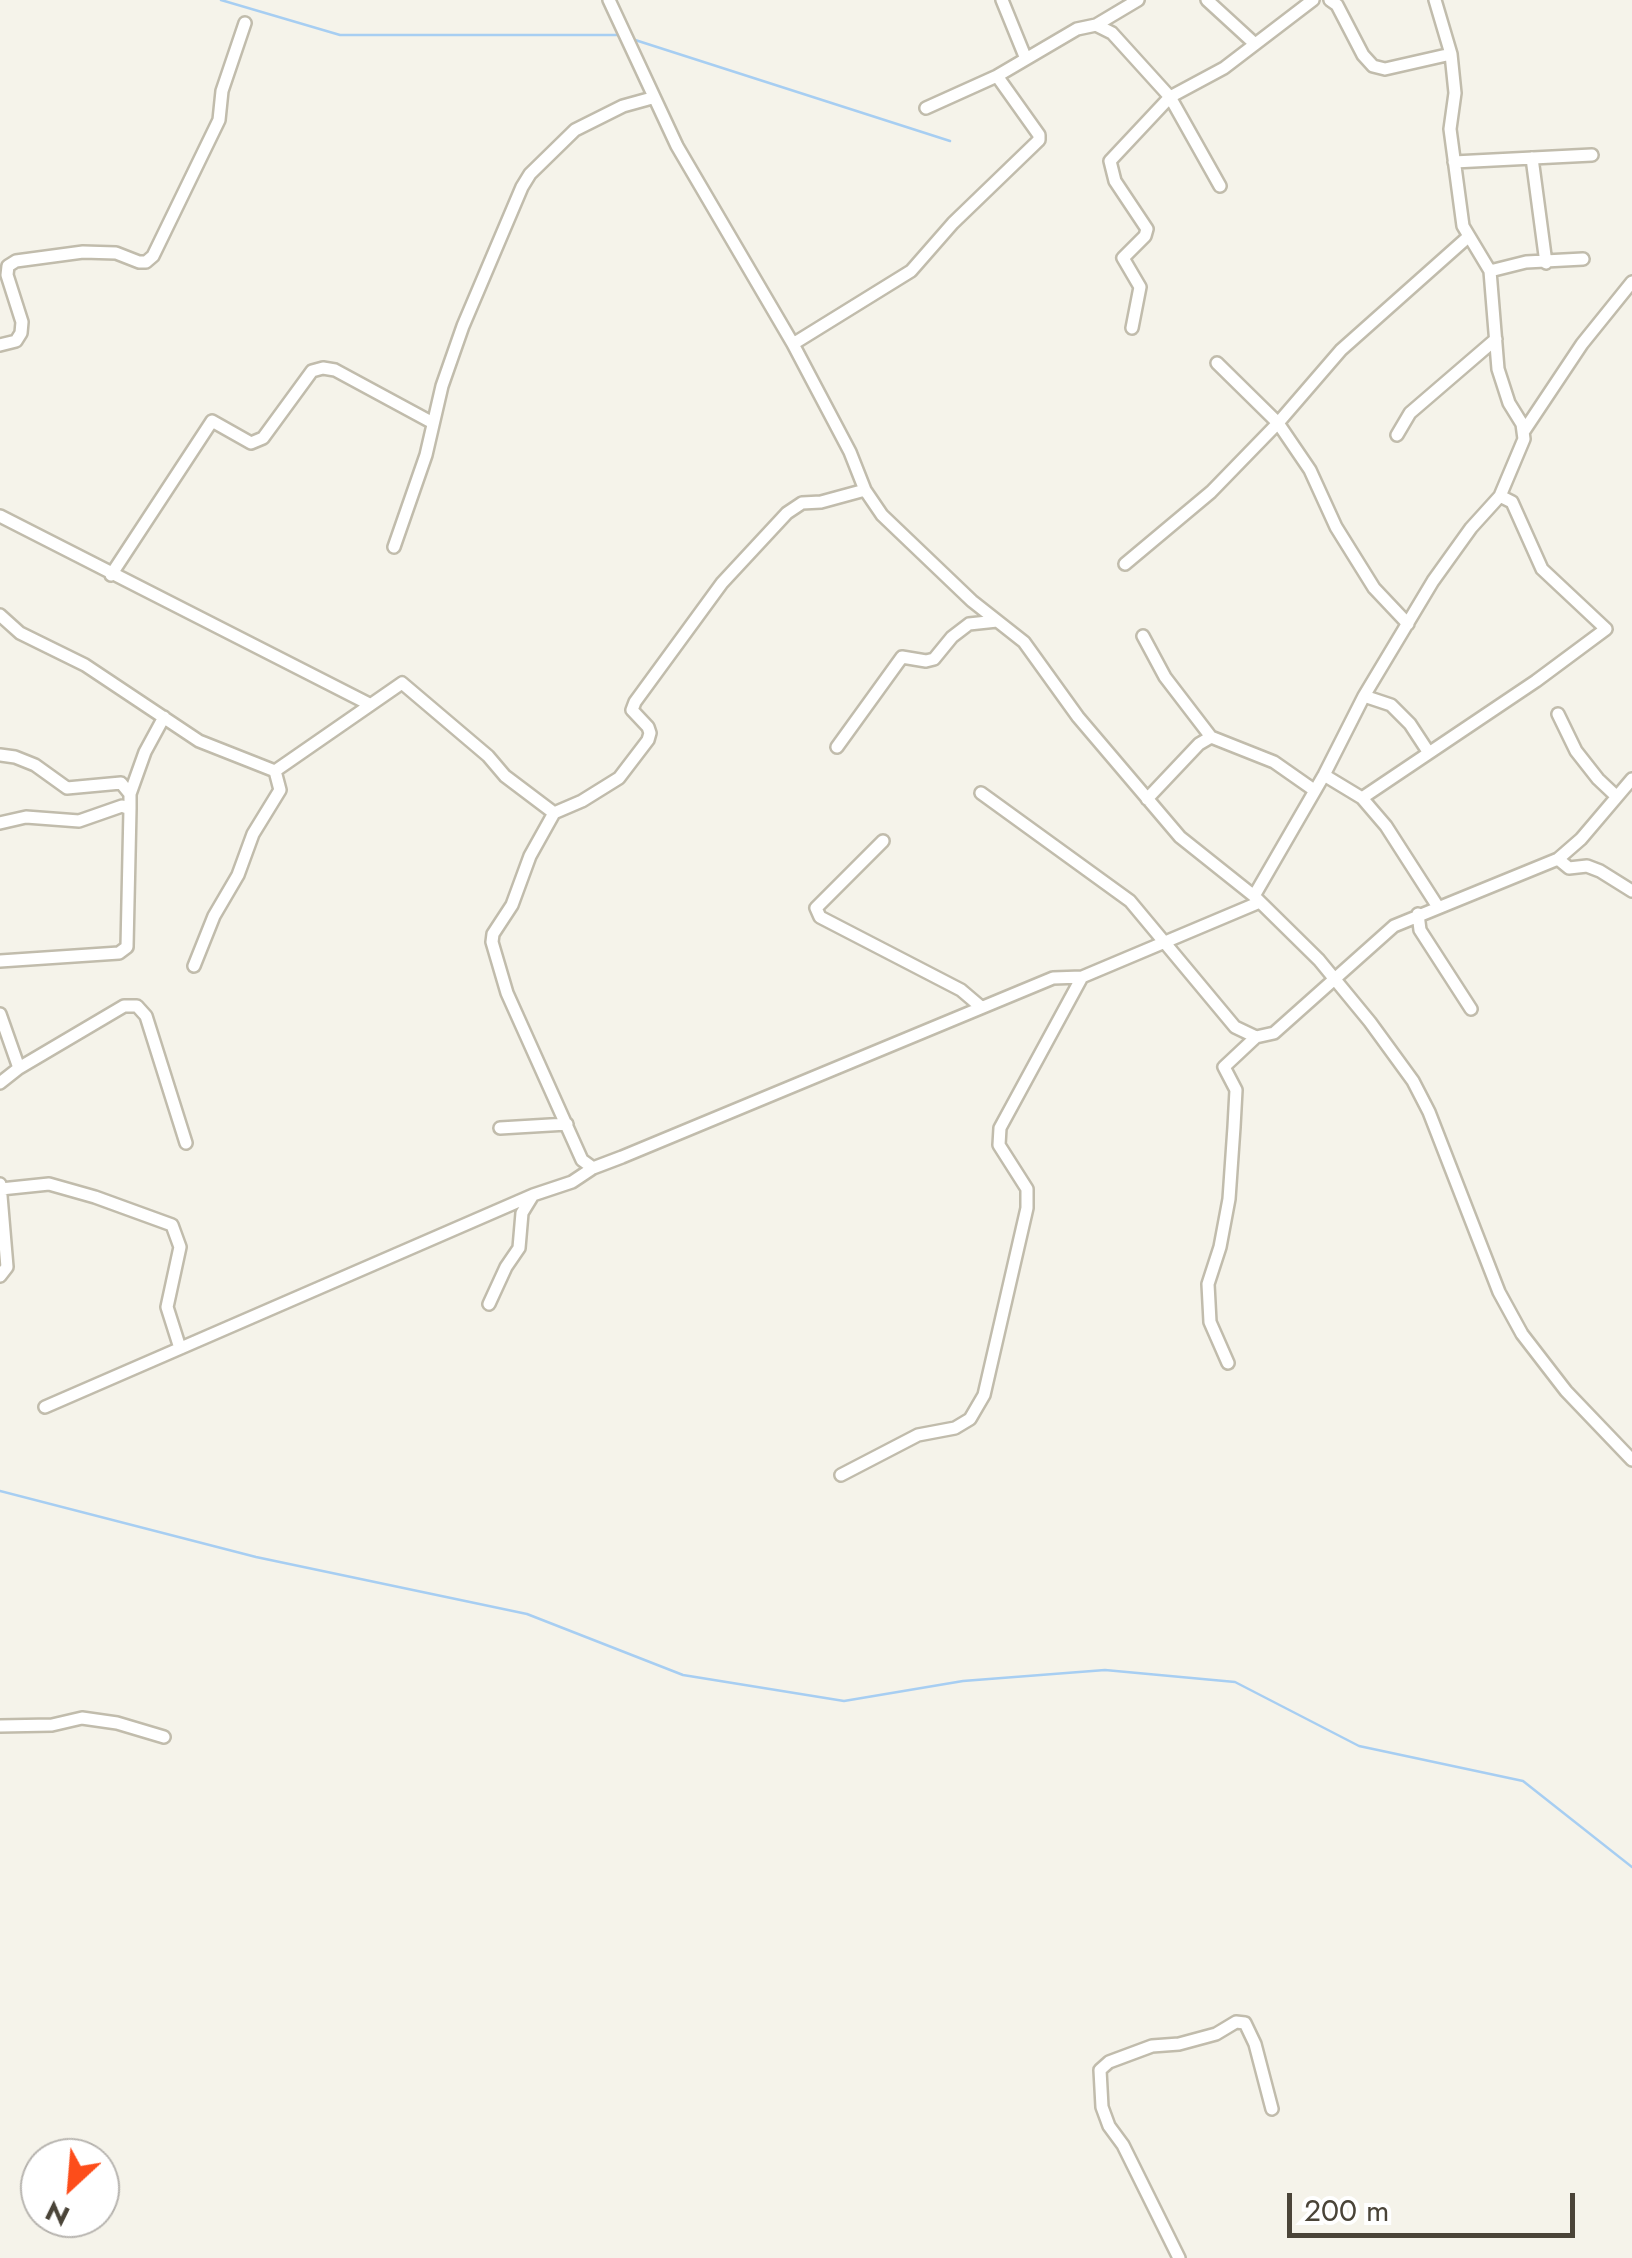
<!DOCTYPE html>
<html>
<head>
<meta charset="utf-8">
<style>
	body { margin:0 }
	#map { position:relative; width:1632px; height:2258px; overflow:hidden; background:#f5f3ea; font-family:Jost,sans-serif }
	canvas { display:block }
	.north { position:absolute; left:20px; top:2138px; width:100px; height:100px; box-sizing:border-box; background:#fff; border:2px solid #b7b4af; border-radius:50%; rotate:206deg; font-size:28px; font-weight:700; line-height:40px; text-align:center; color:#4a4438 }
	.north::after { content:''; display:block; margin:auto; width:35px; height:45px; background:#fd4d1a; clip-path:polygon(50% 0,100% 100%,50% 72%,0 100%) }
	.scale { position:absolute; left:1287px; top:2193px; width:288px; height:45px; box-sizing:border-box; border:5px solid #4a4438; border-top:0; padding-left:12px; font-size:30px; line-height:35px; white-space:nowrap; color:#4a4438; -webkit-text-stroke:8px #fff; paint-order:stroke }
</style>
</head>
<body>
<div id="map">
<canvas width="1632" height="2258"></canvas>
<div class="north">N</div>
<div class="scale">200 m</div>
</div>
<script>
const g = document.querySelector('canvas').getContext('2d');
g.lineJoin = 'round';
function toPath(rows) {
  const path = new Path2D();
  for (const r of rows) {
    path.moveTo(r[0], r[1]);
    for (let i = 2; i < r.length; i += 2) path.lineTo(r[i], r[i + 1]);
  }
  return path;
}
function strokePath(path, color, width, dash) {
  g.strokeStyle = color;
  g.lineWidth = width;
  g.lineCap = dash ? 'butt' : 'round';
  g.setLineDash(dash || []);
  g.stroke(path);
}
const stream = toPath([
	[221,0,340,35,620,35],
	[632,39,950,141],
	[0,1491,256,1557,527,1614,683,1675,844,1701,963,1681,1105,1670,1235,1682,1359,1746,1523,1781,1632,1867]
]);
const minor = toPath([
	[609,0,677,146,793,344,850,452,865,490,882,515,972,601,1024,642,1078,717,1180,837,1254,896,1319,960,1370,1022,1413,1081,1429,1112,1499,1292,1522,1334,1566,1391,1632,1460],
	[1002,0,1026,59],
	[1207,0,1255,44],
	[1330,0,1337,5,1363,55,1373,66,1385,69,1451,54],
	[1096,25,1138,0],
	[926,108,997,76,1077,29,1096,25,1112,33,1170,97,1224,68,1313,0],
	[1532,158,1546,263],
	[1454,162,1592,155],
	[1490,271,1526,262,1583,259],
	[1132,328,1140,287,1123,258,1145,236,1147,229,1115,181,1110,161,1170,97,1220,186],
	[793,344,911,271,953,223,1039,140,1039,135,997,76],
	[0,345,16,341,21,333,22,322,7,275,8,266,16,261,83,252,116,253,139,262,146,262,153,256,219,120,222,91,245,23],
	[1217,363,1278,423,1310,470,1336,527,1374,588,1408,624],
	[1524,431,1582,344,1632,282],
	[1397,435,1410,413,1496,339],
	[865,490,821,502,802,503,787,513,722,583,635,702,632,710,648,727,650,733,648,740,619,778,582,801,554,813,530,856,512,905,493,934,492,942,507,993,582,1160,593,1168,622,1157,1053,978,1082,977,1260,902],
	[0,516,369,704],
	[394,547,426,455,442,386,463,326,522,187,530,174,575,130,623,106,652,98],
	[1125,564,1211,492,1278,423,1341,350,1468,237],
	[111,575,212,421,251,443,263,438,312,371,323,368,335,370,433,423],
	[0,615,20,633,85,665,199,741,275,771],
	[1143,636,1165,677,1211,737],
	[1364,696,1391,705,1410,724,1429,753],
	[1558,714,1576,751,1598,779,1616,796],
	[837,747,902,657,926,661,934,659,952,637,969,624,997,621],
	[0,755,15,757,35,765,67,788,121,783,130,794,130,809,127,947,119,953,0,961],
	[275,771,402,683,488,756,505,776,554,813],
	[1324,775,1362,798,1386,826,1438,907],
	[981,793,1130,901,1235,1027,1256,1037,1274,1033,1394,926,1558,859,1581,839,1632,779],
	[130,794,145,752,164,717],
	[1362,798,1536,681,1606,629,1542,569,1512,502,1500,496],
	[1147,799,1199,744,1211,737,1274,762,1314,790],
	[0,823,26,817,79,821,122,806,130,809],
	[883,841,816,908,820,917,961,990,981,1007],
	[1558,859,1569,868,1587,866,1600,871,1632,891],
	[1254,896,1324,775,1364,696,1433,581,1471,528,1500,496,1524,439,1522,424,1509,403,1498,369,1490,271,1463,226,1450,129,1455,93,1451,54,1435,0],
	[1418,914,1420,930,1471,1009],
	[194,966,214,916,238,875,253,834,280,790,275,771],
	[0,1014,19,1068],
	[0,1083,19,1068,124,1006,137,1006,146,1016,186,1143],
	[500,1128,567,1124],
	[0,1184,7,1267,0,1276],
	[1,1189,49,1184,95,1197,172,1225,180,1247,167,1307,180,1348],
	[489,1304,506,1267,519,1248,522,1213,533,1195],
	[1228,1363,1210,1322,1208,1284,1220,1247,1229,1199,1234,1127,1236,1090,1224,1067,1256,1037],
	[45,1407,533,1195,572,1182,593,1168],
	[841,1475,918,1435,955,1428,970,1419,984,1395,1027,1208,1027,1189,999,1145,1000,1128,1082,977],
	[0,1726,52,1725,82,1718,117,1723,164,1737],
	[1179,2258,1123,2145,1109,2126,1102,2107,1100,2070,1109,2062,1152,2046,1179,2044,1216,2034,1236,2022,1245,2023,1255,2044,1272,2109]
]);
strokePath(stream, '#a7cef2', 2.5);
strokePath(minor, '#c1bcac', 16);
strokePath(minor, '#fff', 11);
</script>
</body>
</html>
